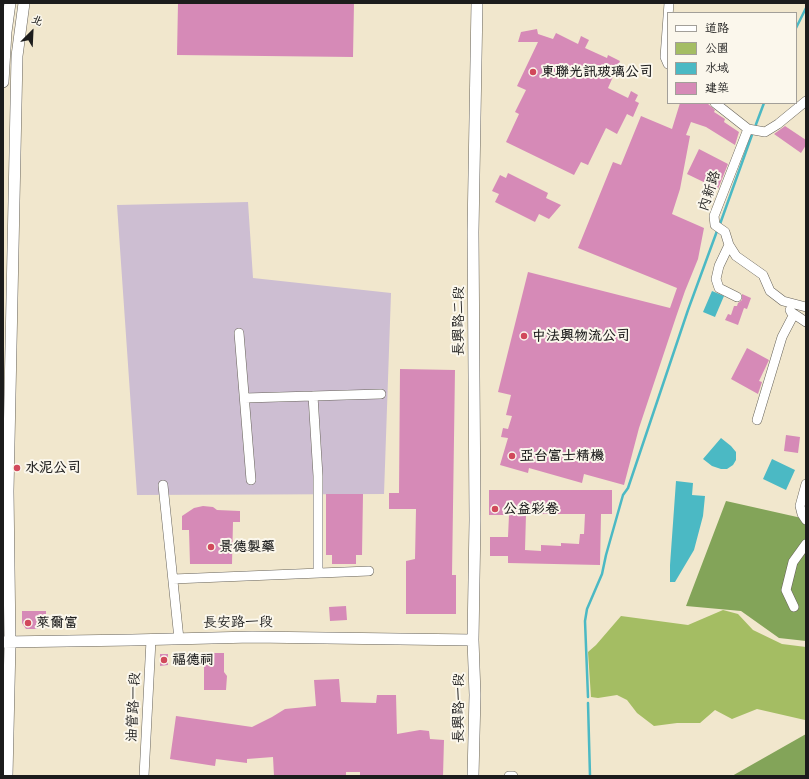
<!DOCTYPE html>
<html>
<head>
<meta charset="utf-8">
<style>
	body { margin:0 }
	#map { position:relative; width:809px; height:779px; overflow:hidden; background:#f1e7cd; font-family:"Balsamiq Sans","LXGW WenKai TC",sans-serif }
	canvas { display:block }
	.frame { position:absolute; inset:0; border:4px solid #1c1c1c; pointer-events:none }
	.legend { position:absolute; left:667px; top:12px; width:130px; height:92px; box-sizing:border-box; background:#fbf7ec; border:1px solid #a29f99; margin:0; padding:5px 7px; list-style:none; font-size:12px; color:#1c1c1c }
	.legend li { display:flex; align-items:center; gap:8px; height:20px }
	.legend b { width:20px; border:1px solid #a29f99 }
	.north { position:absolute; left:12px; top:12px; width:40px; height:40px; -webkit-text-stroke:3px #fbf7ec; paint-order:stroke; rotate:24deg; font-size:11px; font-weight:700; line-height:16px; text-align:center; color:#1c1c1c }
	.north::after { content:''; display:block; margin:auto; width:14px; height:18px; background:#1c1c1c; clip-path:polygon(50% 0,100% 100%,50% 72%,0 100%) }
</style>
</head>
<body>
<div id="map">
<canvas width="809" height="779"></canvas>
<div class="frame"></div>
<ul class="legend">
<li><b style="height:5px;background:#fff"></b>道路</li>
<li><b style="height:11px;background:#a4bd63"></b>公園</li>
<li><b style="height:11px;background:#4bb9c4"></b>水域</li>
<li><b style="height:11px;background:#d68ab7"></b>建築</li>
</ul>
<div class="north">北</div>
</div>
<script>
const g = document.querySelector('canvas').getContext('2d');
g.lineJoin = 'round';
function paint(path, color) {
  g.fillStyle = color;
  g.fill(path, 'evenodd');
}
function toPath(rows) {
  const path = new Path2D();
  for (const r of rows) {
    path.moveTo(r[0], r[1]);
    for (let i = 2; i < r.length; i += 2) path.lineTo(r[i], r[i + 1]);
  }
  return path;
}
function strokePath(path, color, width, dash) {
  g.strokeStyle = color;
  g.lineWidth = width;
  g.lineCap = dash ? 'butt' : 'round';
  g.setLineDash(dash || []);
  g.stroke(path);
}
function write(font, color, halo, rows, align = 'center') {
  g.font = font + ' "Balsamiq Sans","LXGW WenKai TC",sans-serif';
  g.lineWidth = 4;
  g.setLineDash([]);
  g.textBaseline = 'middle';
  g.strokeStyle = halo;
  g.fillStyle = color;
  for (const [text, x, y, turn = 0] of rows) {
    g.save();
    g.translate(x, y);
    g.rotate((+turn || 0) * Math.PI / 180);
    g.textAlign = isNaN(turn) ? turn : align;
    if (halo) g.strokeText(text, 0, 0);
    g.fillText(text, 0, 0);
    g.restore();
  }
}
const industrial = toPath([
	[248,202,253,278,391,293,384,494,137,495,117,205]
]);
const green = toPath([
	[723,610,738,614,753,630,782,644,806,647,806,719,805,720,757,709,732,719,715,710,700,723,677,723,654,726,637,713,627,700,617,695,598,698,591,697,588,652,596,645,621,616,688,625]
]);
const forest = toPath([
	[726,501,806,519,806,641,779,638,741,611,686,606],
	[806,734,806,776,732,776]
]);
const water = toPath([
	[712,291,724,296,715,317,703,312],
	[721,438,731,446,736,452,736,460,733,465,727,469,721,469,712,466,703,459],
	[772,459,795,470,786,490,763,479],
	[676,481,693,483,692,495,705,496,703,516,694,550,675,582,670,582,670,565]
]);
const stream = toPath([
	[796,28,806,8],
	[755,127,764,103],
	[720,224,753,132],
	[588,697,585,621,587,609,602,574,606,555,623,495,628,488,688,310,717,231],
	[588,703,590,776]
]);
const building = toPath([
	[178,3,354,3,353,57,177,55],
	[537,29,538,34,553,39,556,33,578,44,581,36,589,40,585,48,607,58,608,55,620,61,608,88,628,98,631,91,638,95,635,101,639,103,633,117,627,114,617,134,606,128,588,165,581,162,574,175,506,142,519,114,515,112,526,90,517,86,538,42,518,42,521,32],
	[680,103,707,103,715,110,714,112,725,119,724,122,739,132,735,145,706,127,691,122,686,135,690,136,680,189,672,214,704,228,698,259,685,291,676,317,639,428,624,485,584,474,582,483,529,468,528,473,500,465,508,438,501,437,503,428,508,429,512,416,506,415,511,395,498,392,528,272,670,308,677,288,578,248,613,162,621,165,641,116,672,129],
	[785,126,806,140,806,145,801,153,774,134],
	[699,149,728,164,718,189,687,174],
	[508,173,548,193,546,198,561,205,549,219,539,214,535,222,495,202,499,194,492,191,500,175,506,178],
	[742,294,751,298,747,309,744,308,738,325,725,320,728,314,731,315,734,306,737,306,738,303,742,300],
	[747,348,769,360,759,381,762,382,758,394,731,379],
	[400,369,455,370,452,575,456,575,456,614,406,614,406,561,415,559,416,509,389,509,389,493,399,493],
	[786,435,800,437,798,453,784,451],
	[489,490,612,490,612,514,601,514,600,565,508,563,508,556,490,556,490,537,508,537,509,515,489,515],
	[526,514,585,514,584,534,580,534,579,544,561,543,561,546,541,545,541,551,525,550],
	[326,494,363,494,362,555,356,555,356,564,332,564,332,555,326,555],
	[203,506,213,507,217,510,240,511,240,522,233,522,232,564,190,564,189,530,182,530,182,516,194,508],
	[346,606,347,620,330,621,329,607],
	[22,611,46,611,46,624,38,624,38,629,26,629,22,623],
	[204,653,224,653,224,672,227,676,226,690,204,690],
	[160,654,168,654,168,665,160,666],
	[339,679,341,702,376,703,377,695,396,695,397,734,420,730,429,731,430,739,444,740,443,776,360,776,360,772,346,772,346,776,274,776,273,757,247,759,247,763,216,759,215,766,170,759,176,716,252,727,272,717,285,709,316,706,314,680]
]);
const minor = toPath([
	[668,64,665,57,669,3],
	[715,103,748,129,714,216,715,225,725,232,729,245,736,256,763,275,770,291,783,301,806,307],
	[748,129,765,132,778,124,806,101],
	[729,245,719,266,716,279,719,288,737,297],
	[790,310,791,312,806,322],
	[239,333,251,480],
	[313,396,318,476,318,573],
	[245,398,381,394],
	[757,420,782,337,794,314],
	[806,484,800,506,802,514,806,520],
	[163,485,179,639],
	[173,579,369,571],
	[794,607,786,590,793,562,806,544],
	[144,776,151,640],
	[509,776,513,776]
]);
const tertiary = toPath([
	[3,82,6,32,10,3],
	[4,642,132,640,252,637,473,640],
	[7,776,10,643,8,491,17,56,24,3],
	[473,776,475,695,473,640,475,520,473,232,477,3]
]);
const markers = [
	[533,72,4,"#d1495b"],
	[524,336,4,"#d1495b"],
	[512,456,4,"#d1495b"],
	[17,468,4,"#d1495b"],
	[495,509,4,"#d1495b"],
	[211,547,4,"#d1495b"],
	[28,623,4,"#d1495b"],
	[164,660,4,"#d1495b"]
];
const poiNames = [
	["東聯光訊玻璃公司",541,72],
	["中法興物流公司",532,336],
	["亞台富士精機",520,456],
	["水泥公司",25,468],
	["公益彩卷",503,509],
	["景德製藥",219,547],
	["萊爾富",36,623],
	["福德祠",172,660]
];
const streetNames = [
	["內新路",710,191,-72],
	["長興路二段",459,321,-90],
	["長安路一段",238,623,-1],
	["油管路一段",134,707,-87],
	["長興路一段",459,708,-90]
];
paint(industrial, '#cdbed2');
paint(green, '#a4bd63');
paint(forest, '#83a459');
paint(water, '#4bb9c4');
strokePath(stream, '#4bb9c4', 2.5);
paint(building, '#d68ab7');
strokePath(minor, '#67635a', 10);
strokePath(tertiary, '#67635a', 12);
strokePath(minor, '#fff', 9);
strokePath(tertiary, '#fff', 11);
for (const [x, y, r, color] of markers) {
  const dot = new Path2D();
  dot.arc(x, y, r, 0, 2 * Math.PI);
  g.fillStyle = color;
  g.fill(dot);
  strokePath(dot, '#fbf7ec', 1.5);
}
write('bold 14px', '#1c1c1c', '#fbf7ec', poiNames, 'left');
write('14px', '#1c1c1c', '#fbf7ec', streetNames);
</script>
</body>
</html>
